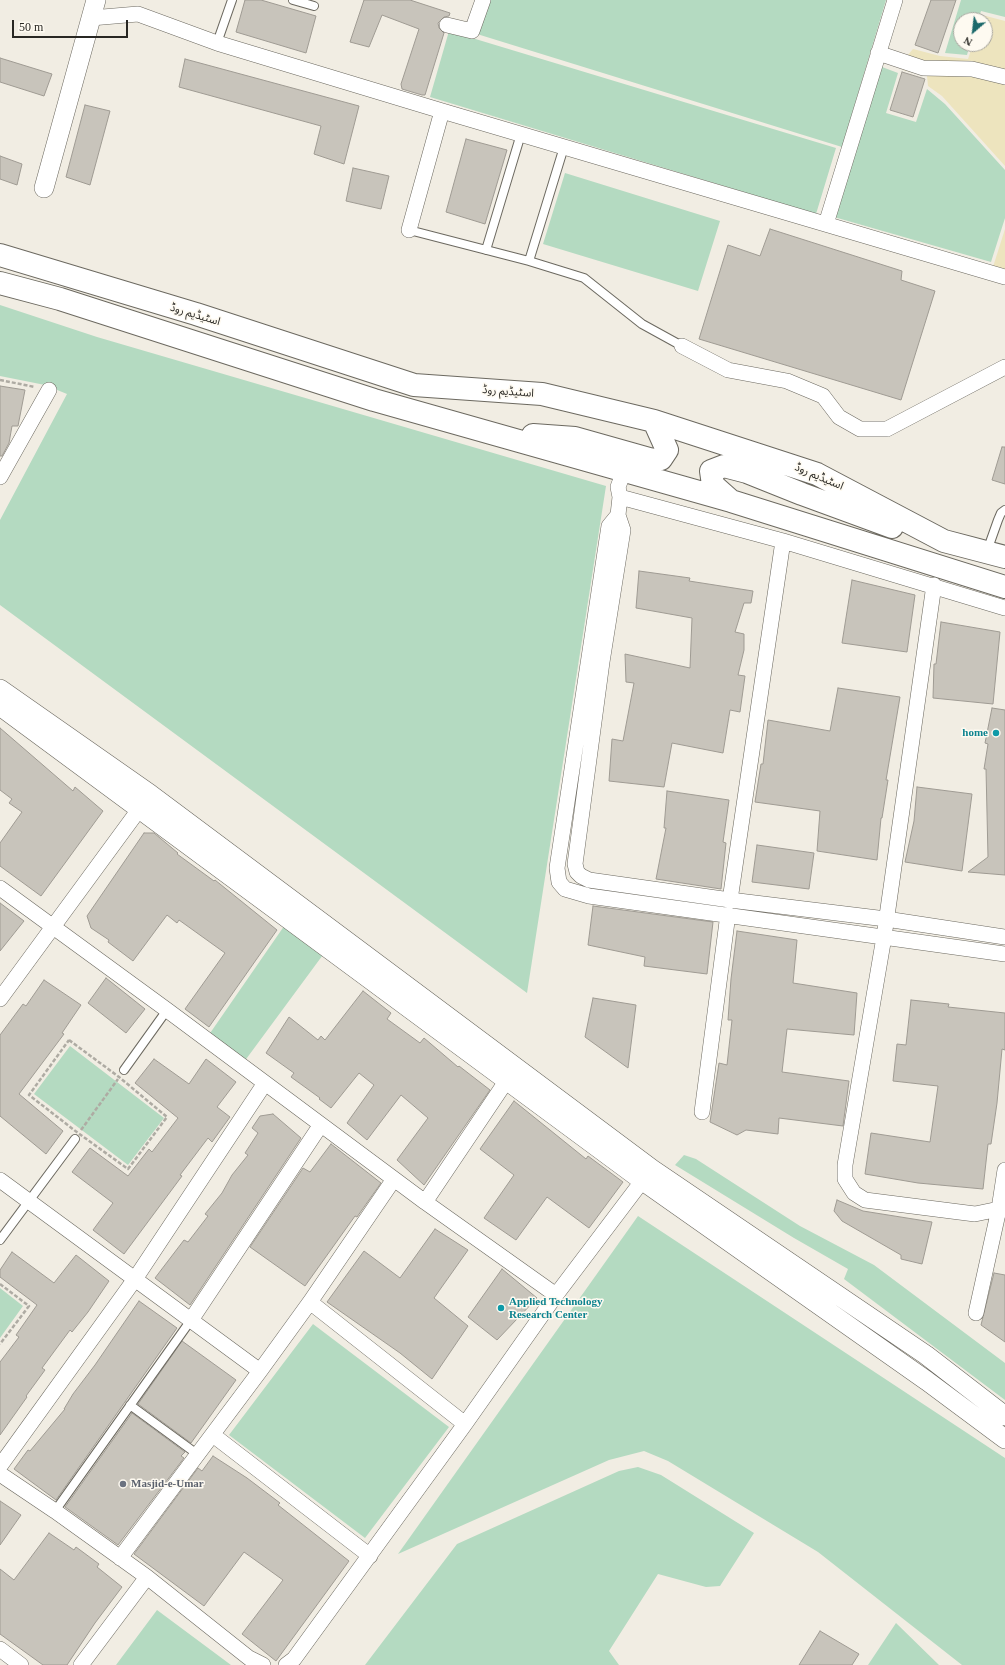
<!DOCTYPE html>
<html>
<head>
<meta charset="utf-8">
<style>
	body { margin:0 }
	#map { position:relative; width:1005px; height:1665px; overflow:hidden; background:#f1ede3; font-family:"Times New Roman",serif }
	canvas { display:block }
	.north { position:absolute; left:953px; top:12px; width:40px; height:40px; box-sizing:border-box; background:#fefaf1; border:1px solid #a8a69f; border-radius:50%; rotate:208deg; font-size:11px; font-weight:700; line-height:16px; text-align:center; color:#282723 }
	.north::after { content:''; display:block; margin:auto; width:14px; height:18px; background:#1c696b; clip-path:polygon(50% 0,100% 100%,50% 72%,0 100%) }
	.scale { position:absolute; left:12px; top:20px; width:116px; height:18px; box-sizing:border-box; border:2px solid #282723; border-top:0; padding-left:5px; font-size:12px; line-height:14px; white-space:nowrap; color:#282723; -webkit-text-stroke:3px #fefaf1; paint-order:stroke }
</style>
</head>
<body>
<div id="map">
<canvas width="1005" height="1665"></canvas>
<div class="north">N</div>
<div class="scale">50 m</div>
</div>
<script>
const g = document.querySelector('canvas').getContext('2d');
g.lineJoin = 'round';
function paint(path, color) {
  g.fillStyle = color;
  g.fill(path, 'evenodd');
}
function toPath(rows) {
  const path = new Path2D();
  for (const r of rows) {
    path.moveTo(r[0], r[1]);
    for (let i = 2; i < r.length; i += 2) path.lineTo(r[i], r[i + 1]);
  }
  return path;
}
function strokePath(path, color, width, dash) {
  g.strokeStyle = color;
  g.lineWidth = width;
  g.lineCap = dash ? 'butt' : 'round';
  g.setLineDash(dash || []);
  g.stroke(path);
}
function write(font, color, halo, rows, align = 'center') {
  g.font = font + ' "Times New Roman","Noto Sans Arabic",serif';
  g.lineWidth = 3;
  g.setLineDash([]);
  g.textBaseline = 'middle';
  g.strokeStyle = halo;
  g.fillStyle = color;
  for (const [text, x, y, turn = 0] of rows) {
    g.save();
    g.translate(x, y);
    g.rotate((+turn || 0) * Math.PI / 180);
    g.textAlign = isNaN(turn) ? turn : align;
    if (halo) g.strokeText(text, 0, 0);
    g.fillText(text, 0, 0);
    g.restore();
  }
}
const green = toPath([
	[488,0,886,0,842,147,477,34],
	[961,0,1005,0,1005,17,981,11,978,20,961,20,961,44,970,44,967,55,945,53],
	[449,31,836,148,816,214,430,97],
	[882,67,898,73,886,113,916,122,927,89,945,104,1005,170,1005,218,991,262,834,217],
	[565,173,720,221,698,291,543,244],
	[0,305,97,337,606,486,527,993,0,605,0,520,67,394,45,385,0,376],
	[289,919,328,948,241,1066,206,1039],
	[70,1046,164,1118,128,1165,34,1094],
	[684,1155,696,1159,800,1226,874,1265,1005,1363,1005,1400,844,1279,848,1269,794,1238,675,1165],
	[638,1216,1005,1458,1005,1665,962,1665,818,1552,668,1461,644,1451,609,1460,398,1554],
	[0,1288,23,1306,0,1338],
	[313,1324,449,1427,365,1538,229,1435],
	[638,1467,661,1475,754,1533,720,1586,706,1587,658,1574,609,1651,619,1665,365,1665,457,1544,619,1471],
	[157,1610,231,1665,116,1665],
	[896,1623,939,1665,868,1665]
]);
const sand = toPath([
	[982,15,1005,21,1005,166,942,96,928,86,927,76,903,70,906,57,913,49,940,56,968,59,973,44,985,44,985,20,981,20],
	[1005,229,1005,271,993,267]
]);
const building = toPath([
	[245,0,261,0,316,16,306,53,236,32,245,0],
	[364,0,410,0,450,13,449,16,444,17,438,23,439,28,444,33,425,95,422,95,402,89,401,84,419,29,382,15,369,47,350,42,364,0],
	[931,0,956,0,938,53,915,45,931,0],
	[0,58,52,74,44,96,0,82,0,58],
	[185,59,359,106,344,164,314,154,321,126,179,87,185,59],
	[902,72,925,79,913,117,890,110,902,72],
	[85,105,110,111,90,185,66,177,85,105],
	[466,139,507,150,485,224,446,212,466,139],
	[0,156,22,164,17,185,0,179,0,156],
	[353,168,389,176,381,209,346,201,353,168],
	[770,229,902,271,901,280,935,291,901,400,699,339,728,245,760,256,770,229],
	[0,386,25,390,18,426,12,426,9,443,2,456,0,456,0,386],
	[1002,447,1005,447,1005,484,992,480,1002,447],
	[639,571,690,578,689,581,753,591,751,603,744,603,735,632,744,634,744,650,738,675,745,676,740,712,730,710,723,753,672,743,664,787,609,781,612,739,623,741,634,683,626,682,625,654,690,668,692,618,636,608,639,571],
	[852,580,915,595,907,652,842,643,852,580],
	[941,622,1000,632,993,704,933,698,934,664,936,664,941,622],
	[838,688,900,697,886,780,888,780,882,818,881,818,877,860,817,851,820,811,755,802,761,764,763,764,768,720,830,731,838,688],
	[992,708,1005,710,1005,875,968,872,988,857,986,769,984,769,988,744,985,743,992,708],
	[0,728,73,791,75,787,103,811,41,896,0,866,0,843,22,812,9,803,12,799,0,790,0,728],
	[917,787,972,794,962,871,905,862,914,821,917,787],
	[667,791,729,800,723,842,726,843,721,889,656,879,666,828,664,828,667,791],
	[144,833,154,833,178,853,177,854,214,881,215,880,277,930,209,1027,185,1009,225,953,179,920,177,923,167,915,133,961,108,942,109,940,91,928,87,916,144,833],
	[757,845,814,853,809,889,752,882,757,845],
	[0,903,24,921,0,951,0,903],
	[593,906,713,922,707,974,644,966,645,957,588,945,593,906],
	[737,931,797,940,793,983,857,993,854,1035,787,1029,782,1072,849,1081,843,1126,779,1118,778,1134,746,1130,737,1135,710,1122,719,1063,727,1065,732,1020,728,1020,731,979,737,931],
	[106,978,145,1009,126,1033,88,1003,106,978],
	[44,980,81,1005,62,1033,64,1034,19,1094,63,1131,46,1154,0,1116,0,1035,23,1004,26,1006,44,980],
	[363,991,391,1013,387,1019,420,1043,424,1038,458,1067,459,1066,490,1090,424,1185,397,1160,428,1118,401,1095,367,1140,347,1123,374,1085,359,1073,331,1108,319,1099,320,1098,291,1077,294,1073,266,1053,289,1017,318,1040,321,1036,325,1040,363,991],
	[593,998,636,1005,628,1068,585,1037,593,998],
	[911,1000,949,1004,948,1007,1005,1013,1005,1050,1002,1049,997,1103,991,1144,988,1144,983,1189,918,1183,865,1174,871,1133,930,1142,938,1086,893,1081,897,1044,906,1045,911,1000],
	[154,1059,189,1084,206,1059,236,1082,217,1107,230,1117,212,1142,208,1138,180,1175,182,1176,124,1254,93,1230,113,1203,72,1172,90,1148,128,1176,149,1149,152,1152,178,1118,135,1083,154,1059],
	[514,1101,586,1159,588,1156,623,1182,589,1228,547,1197,516,1240,484,1218,514,1175,480,1149,514,1101],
	[273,1114,301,1138,190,1305,155,1278,184,1240,188,1242,208,1216,205,1214,222,1193,232,1175,248,1155,245,1153,258,1133,252,1128,260,1116,273,1114],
	[331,1144,381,1183,357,1217,355,1216,305,1286,250,1247,303,1168,310,1172,331,1144],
	[837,1200,863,1211,932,1222,922,1264,901,1259,901,1255,842,1221,834,1211,837,1200],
	[435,1229,468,1250,434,1298,468,1326,432,1379,400,1353,327,1302,364,1251,400,1278,435,1229],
	[12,1252,54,1283,76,1255,109,1281,88,1312,72,1332,70,1330,42,1368,45,1370,26,1396,27,1397,0,1435,0,1362,19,1337,16,1335,37,1305,0,1277,0,1270,12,1252],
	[502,1269,537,1298,497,1340,468,1317,502,1269],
	[994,1273,1005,1275,1005,1342,981,1325,994,1273],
	[139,1301,177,1328,56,1500,14,1469,28,1450,30,1451,65,1409,64,1409,73,1394,95,1365,139,1301],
	[182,1341,236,1380,191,1443,138,1404,182,1341],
	[132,1413,185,1452,181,1456,184,1458,118,1545,65,1507,132,1413],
	[213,1456,247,1478,280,1503,278,1505,349,1561,276,1661,242,1634,283,1580,244,1552,204,1606,134,1554,198,1468,202,1471,213,1456],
	[0,1501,21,1515,0,1545,0,1501],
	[49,1533,74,1550,76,1547,99,1564,97,1567,122,1587,95,1623,67,1665,43,1665,0,1634,0,1569,14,1580,49,1533],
	[820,1631,859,1654,852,1665,799,1665,820,1631]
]);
const path = toPath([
	[0,380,35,387],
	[69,1040,119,1077,167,1117,128,1169,78,1133,29,1095,69,1040],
	[81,1130,118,1079],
	[0,1284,29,1306,0,1344]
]);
const service = toPath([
	[293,0,314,6],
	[217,43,232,0],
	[409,230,529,261,584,278,642,324,682,346],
	[486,250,521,134],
	[529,261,564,147],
	[987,551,998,520,1001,513,1005,510],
	[124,1070,167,1010],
	[0,1240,75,1139],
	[130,1405,197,1454],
	[55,1511,191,1320]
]);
const minor = toPath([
	[91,18,138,14,217,43,442,111,1005,277],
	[447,25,472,31,483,0],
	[878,53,923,68,972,69,1005,77],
	[826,224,895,0],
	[409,230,442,111],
	[682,346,728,370,787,381,823,396,839,417,860,429,887,429,1005,367],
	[0,477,49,390],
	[620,497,618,487,624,471],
	[618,515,609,526,557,868,559,882,565,889,589,896,1005,954],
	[934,585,884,937,845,1165,845,1179,854,1193,865,1200,975,1214,999,1209,1005,1210],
	[1005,608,783,541,620,497,618,515,623,530,602,662,575,864,577,872,581,876,589,880,730,900,886,919,1005,937],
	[0,888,167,1010,425,1202,556,1295],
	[730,900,783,541],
	[0,999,146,800],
	[702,1112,728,914],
	[0,1180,260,1371],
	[425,1202,507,1080],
	[310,1302,465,1424],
	[976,1313,999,1209,1005,1170],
	[191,1320,320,1126],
	[213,1435,370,1556],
	[0,1466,135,1279,265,1083],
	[0,1474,55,1511,147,1577,249,1658,263,1665],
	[120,1558,260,1371,310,1302,394,1179],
	[0,1649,21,1665],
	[81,1665,147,1577],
	[286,1665,294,1659,465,1424,556,1295,649,1172]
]);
const tertiary = toPath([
	[44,188,96,0],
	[0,689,150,794,652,1169,926,1355,1005,1416],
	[0,706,643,1181,927,1381,1005,1439]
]);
const primary = toPath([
	[0,255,196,314,414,385,542,394,654,421,817,474,944,541,1005,557],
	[0,283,60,299,374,400,731,501,1005,587],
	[533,435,575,438,653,460,661,459,667,450,654,421],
	[731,501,713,485,711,471,724,466,747,472,802,494,892,527]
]);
const markers = [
	[996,733,4,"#0f9aa8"],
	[501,1308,4,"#0f9aa8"],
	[123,1484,4,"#6b7280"]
];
const streetNames = [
	["اسٹیڈیم روڈ",195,315,17],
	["اسٹیڈیم روڈ",508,392,4],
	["اسٹیڈیم روڈ",819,477,23]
];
const cultureNames = [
	["home",988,733],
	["Applied Technology",509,1302,"left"],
	["Research Center",509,1315,"left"]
];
const worshipNames = [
	["Masjid-e-Umar",131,1484]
];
paint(green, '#b4dac1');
paint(sand, '#ede4be');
paint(building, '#c8c4bb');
strokePath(building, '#9f9b93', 1);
strokePath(service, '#6c6960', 10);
strokePath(minor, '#6c6960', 16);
strokePath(tertiary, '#6c6960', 20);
strokePath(primary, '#6c6960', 24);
strokePath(path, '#aeaba3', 2.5, [4, 2]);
strokePath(service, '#fff', 8);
strokePath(minor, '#fff', 15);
strokePath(tertiary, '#fff', 19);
strokePath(primary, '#fff', 22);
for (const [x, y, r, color] of markers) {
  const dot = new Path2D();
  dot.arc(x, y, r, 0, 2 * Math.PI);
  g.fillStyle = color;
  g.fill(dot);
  strokePath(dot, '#fefaf1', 1.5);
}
write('11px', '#282723', '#fefaf1', streetNames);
write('bold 11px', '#0d838f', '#fefaf1', cultureNames, 'right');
write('bold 11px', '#5b616d', '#fefaf1', worshipNames, 'left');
</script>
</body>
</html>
